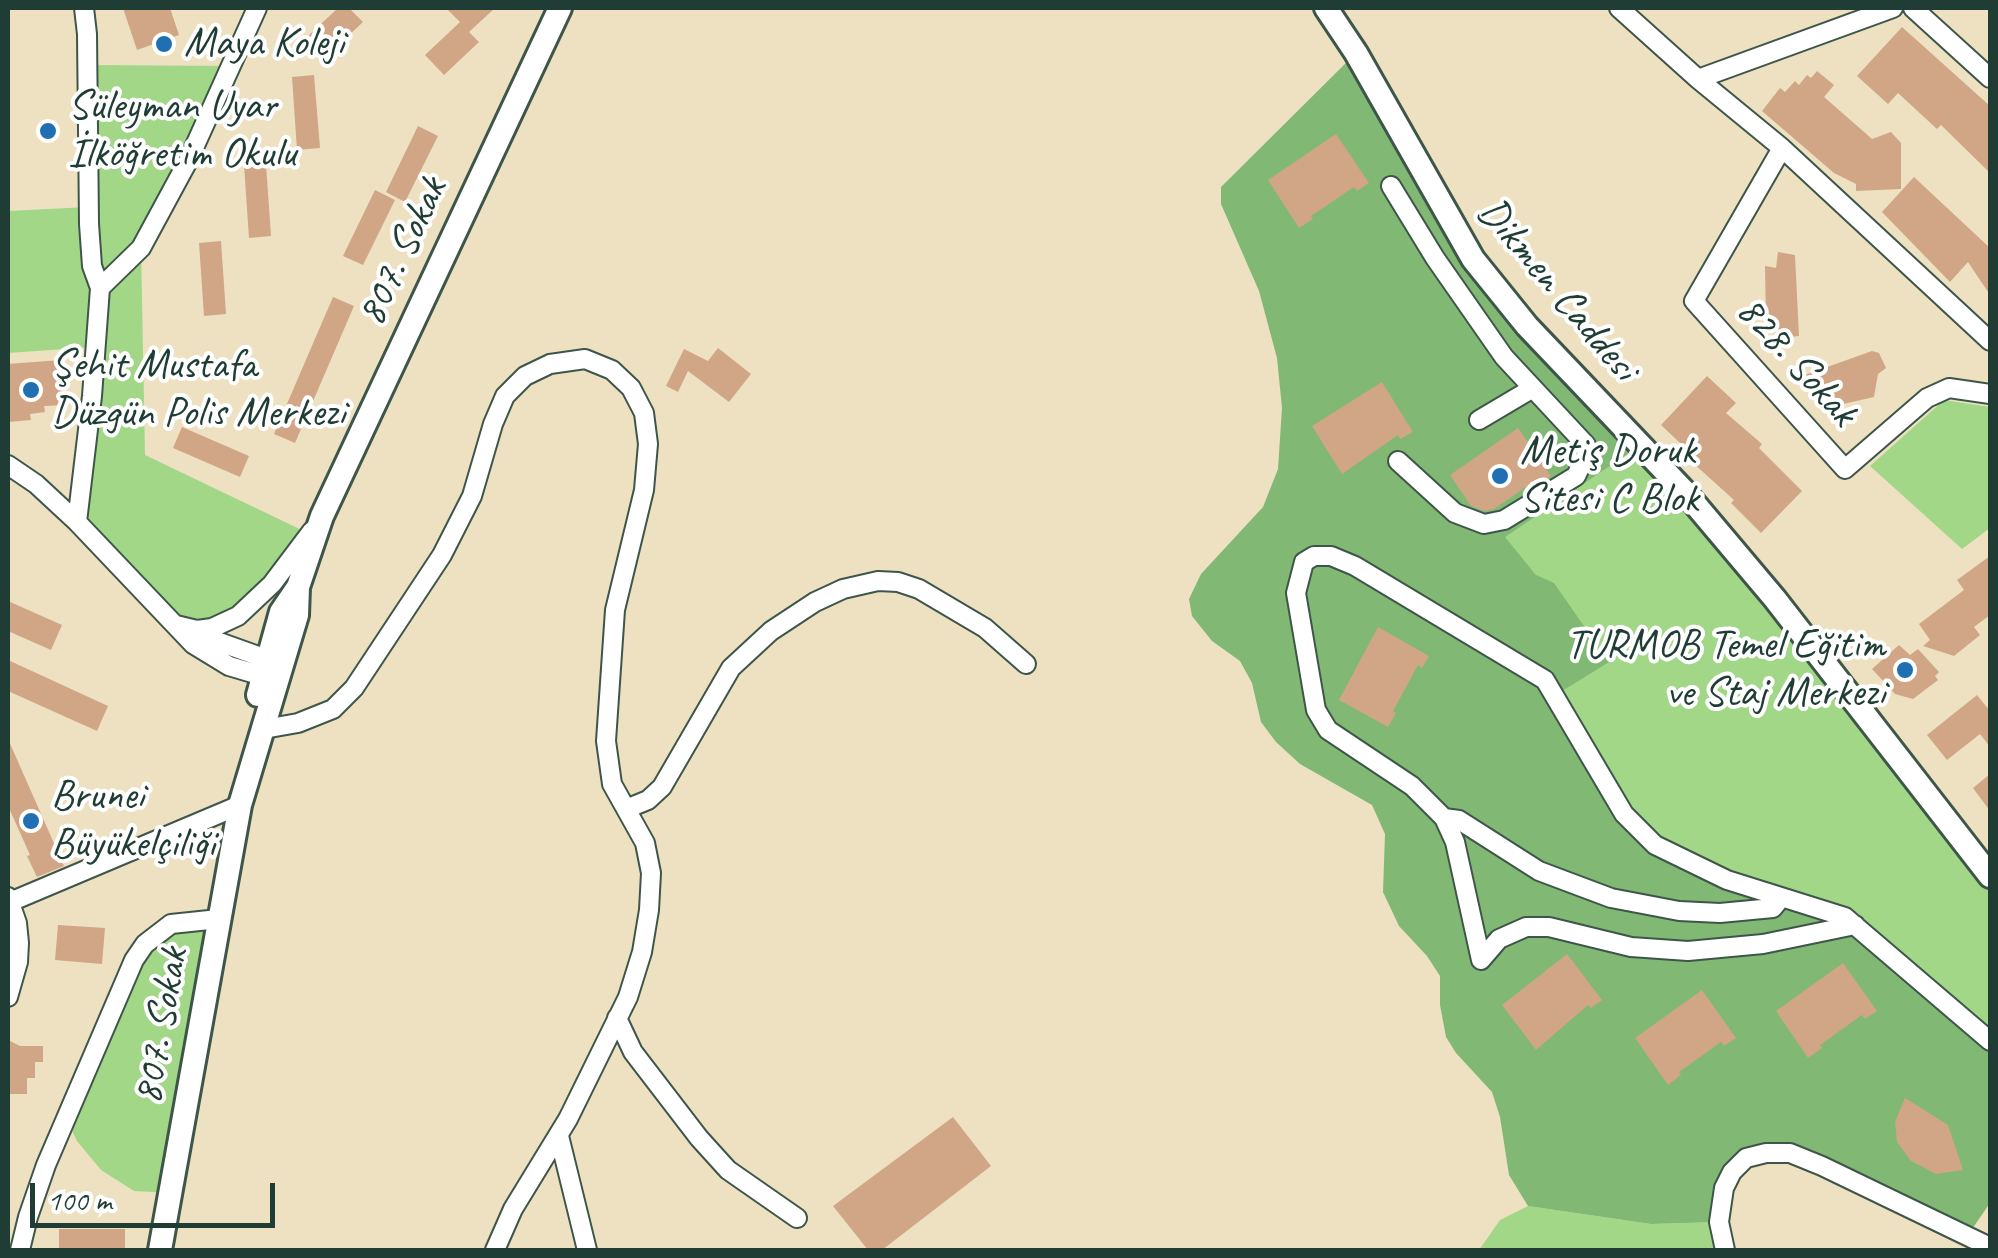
<!DOCTYPE html>
<html>
<head>
<meta charset="utf-8">
<style>
	body { margin:0 }
	#map { position:relative; width:1998px; height:1258px; overflow:hidden; background:#ede1c1; font-family:Caveat,sans-serif }
	canvas { display:block }
	.frame { position:absolute; inset:0; border:10px solid #1f3d34; pointer-events:none }
	.scale { position:absolute; left:30px; top:1183px; width:245px; height:45px; box-sizing:border-box; border:5px solid #1f3d34; border-top:0; padding-left:12px; font-size:30px; line-height:35px; white-space:nowrap; color:#1f3d34; -webkit-text-stroke:8px #fff; paint-order:stroke }
</style>
</head>
<body>
<div id="map">
<canvas width="1998" height="1258"></canvas>
<div class="frame"></div>
<div class="scale">100 m</div>
</div>
<script>
const g = document.querySelector('canvas').getContext('2d');
g.lineJoin = 'round';
function paint(path, color) {
  g.fillStyle = color;
  g.fill(path, 'evenodd');
}
function toPath(rows) {
  const path = new Path2D();
  for (const r of rows) {
    path.moveTo(r[0], r[1]);
    for (let i = 2; i < r.length; i += 2) path.lineTo(r[i], r[i + 1]);
  }
  return path;
}
function strokePath(path, color, width, dash) {
  g.strokeStyle = color;
  g.lineWidth = width;
  g.lineCap = dash ? 'butt' : 'round';
  g.setLineDash(dash || []);
  g.stroke(path);
}
function write(font, color, halo, rows, align = 'center') {
  g.font = font + ' Caveat,sans-serif';
  g.lineWidth = 8;
  g.setLineDash([]);
  g.textBaseline = 'middle';
  g.strokeStyle = halo;
  g.fillStyle = color;
  for (const [text, x, y, turn = 0] of rows) {
    g.save();
    g.translate(x, y);
    g.rotate((+turn || 0) * Math.PI / 180);
    g.textAlign = isNaN(turn) ? turn : align;
    if (halo) g.strokeText(text, 0, 0);
    g.fillText(text, 0, 0);
    g.restore();
  }
}
const green = toPath([
	[87,65,231,66,141,248,145,455,310,534,238,616,175,625,77,522,94,347,8,353,8,211,88,207],
	[1944,400,1990,407,1990,528,1962,549,1870,466],
	[1641,445,1990,876,1990,1041,1655,845,1555,696,1608,661,1504,537],
	[219,919,170,1193,134,1191,101,1170,77,1141,66,1118,134,960,158,932],
	[1528,1206,1651,1224,1719,1222,1725,1250,1479,1250,1500,1220]
]);
const forest = toPath([
	[1356,53,1445,214,1641,445,1505,537,1536,575,1554,583,1609,662,1556,695,1655,845,1825,909,1990,1041,1990,1203,1968,1235,1790,1153,1746,1159,1719,1222,1651,1224,1528,1206,1509,1175,1500,1117,1492,1092,1456,1053,1446,1037,1440,1005,1440,976,1427,956,1399,926,1383,892,1385,834,1372,805,1300,764,1276,742,1261,722,1252,683,1240,661,1212,641,1192,616,1189,599,1201,574,1263,507,1278,469,1282,408,1277,358,1259,291,1221,204,1221,187]
]);
const building = toPath([
	[123,8,170,8,179,35,137,50],
	[338,8,349,8,363,22,328,55,309,35],
	[446,8,495,8,469,32,479,42,444,75,425,55,460,22],
	[1902,27,1990,106,1990,173,1941,125,1937,129,1898,93,1888,104,1857,76],
	[1817,71,1834,85,1824,97,1863,131,1872,139,1891,132,1901,143,1901,189,1856,191,1856,184,1834,173,1762,111,1780,88,1785,92,1795,81,1799,85,1807,75,1811,78],
	[314,75,320,148,297,150,292,77],
	[418,126,438,136,405,202,386,192],
	[1336,134,1369,183,1357,191,1354,187,1311,216,1313,219,1299,228,1268,180],
	[266,164,271,236,249,238,244,165],
	[1914,177,1990,248,1990,295,1968,262,1950,282,1882,212],
	[375,190,395,200,363,265,343,256],
	[221,241,226,314,204,316,199,243],
	[1778,252,1795,255,1799,336,1782,338,1772,331,1773,322,1766,323,1765,266,1776,268],
	[333,297,354,306,295,443,274,434],
	[718,348,751,374,729,402,688,371,678,392,666,386,684,349,708,361],
	[1872,351,1879,353,1886,368,1878,374,1874,397,1830,407,1806,391,1802,376],
	[61,360,65,405,44,406,45,412,30,414,31,420,8,422,8,364],
	[1707,376,1736,403,1726,413,1762,444,1759,448,1802,491,1761,533,1731,503,1734,500,1693,463,1697,459,1661,425],
	[1382,382,1413,432,1400,439,1398,435,1342,474,1312,426],
	[182,427,249,456,240,477,173,448],
	[1518,428,1551,476,1539,484,1536,480,1494,509,1485,511,1471,506,1450,475],
	[1990,556,1990,615,1974,627,1980,635,1954,656,1923,646,1930,640,1919,624,1964,590,1957,580],
	[8,601,62,625,51,650,8,631],
	[1378,627,1429,656,1422,668,1418,665,1393,711,1396,713,1388,727,1339,700],
	[1899,645,1910,655,1918,649,1939,672,1935,676,1938,680,1913,699,1895,694,1872,669],
	[8,660,108,706,97,731,8,691],
	[1977,695,1990,711,1990,747,1980,734,1947,760,1927,735],
	[8,739,64,866,37,877,27,856,30,855,8,806],
	[1990,774,1990,811,1973,788],
	[58,925,105,928,102,964,55,960],
	[1567,954,1602,1000,1591,1008,1588,1005,1536,1050,1502,1005],
	[1843,963,1877,1011,1865,1019,1862,1015,1820,1045,1822,1048,1808,1058,1776,1011],
	[1702,990,1736,1038,1724,1046,1721,1042,1679,1072,1681,1075,1668,1085,1635,1038],
	[8,1040,20,1046,43,1046,43,1062,35,1062,35,1078,27,1078,27,1094,8,1094],
	[1905,1098,1948,1125,1963,1170,1936,1174,1911,1161,1897,1142,1895,1122],
	[953,1117,991,1166,882,1250,868,1250,833,1206],
	[59,1229,125,1229,125,1250,59,1250]
]);
const minor = toPath([
	[1619,8,1698,79,1782,148,1990,341],
	[1913,8,1990,78],
	[1698,79,1893,8],
	[1782,148,1694,301,1845,469,1927,398,1949,388,1990,394],
	[1391,186,1435,258,1504,357,1586,445,1587,453,1576,476,1504,520,1484,524,1455,513,1398,461],
	[100,288,141,248,188,161,257,8],
	[1479,420,1533,388],
	[8,465,36,484,77,522,193,644,229,666,276,680],
	[77,522,92,396,100,288,92,266,89,224,87,34,84,8],
	[176,625,197,630,212,628,238,616,272,584,312,531],
	[194,633,278,663],
	[264,729,298,723,333,709,354,688,442,555,472,496,493,424,505,396,525,376,550,364,585,359,612,370,631,388,644,413,648,444,644,490,615,610,606,741,612,784,645,843,651,873,649,910,642,952,628,997,568,1119,513,1209,495,1250],
	[626,809,648,800,662,787,731,668,771,631,815,602,843,589,878,581,898,582,919,589,985,628,1026,664],
	[1444,818,1459,820,1539,871,1611,898,1679,911,1720,913,1773,908,1781,898],
	[8,897,17,923,19,943,18,962,8,997],
	[10,902,240,805],
	[1481,960,1455,842,1444,818,1412,786,1328,730,1316,710,1296,593,1304,562,1314,556,1331,556,1355,566,1545,680,1624,814,1655,845,1727,880,1845,917,1990,1041],
	[1481,960,1499,939,1526,927,1549,927,1631,947,1688,951,1763,944,1855,925],
	[617,1018,633,1052,699,1138,728,1170,797,1218],
	[559,1136,587,1250],
	[20,1250,28,1217,46,1165,134,960,145,944,171,924,219,919],
	[1725,1250,1719,1222,1724,1188,1732,1172,1746,1158,1766,1153,1790,1153,1822,1166,1990,1247]
]);
const major = toPath([
	[1326,8,1356,53,1473,259,1527,326,1684,491,1775,599,1990,876],
	[258,695,281,612,298,587],
	[160,1250,240,805,297,615,298,587,322,516,560,8]
]);
const markers = [
	[164,44,10,"#1f6fb2"],
	[48,131,10,"#1f6fb2"],
	[31,390,10,"#1f6fb2"],
	[1500,476,10,"#1f6fb2"],
	[1905,670,10,"#1f6fb2"],
	[31,821,10,"#1f6fb2"]
];
const poiNames = [
	["Maya Koleji",184,44],
	["Süleyman Uyar",68,107],
	["İlköğretim Okulu",68,155],
	["Şehit Mustafa",51,366],
	["Düzgün Polis Merkezi",51,414],
	["Metiş Doruk",1520,452],
	["Sitesi C Blok",1520,500],
	["TURMOB Temel Eğitim",1885,646,"right"],
	["ve Staj Merkezi",1885,694,"right"],
	["Brunei",51,797],
	["Büyükelçiliği",51,845]
];
const streetNames = [
	["807. Sokak",403,252,-65],
	["Dikmen Caddesi",1557,290,50],
	["828. Sokak",1796,362,48],
	["807. Sokak",162,1026,-80]
];
paint(green, '#a2d787');
paint(forest, '#81b874');
paint(building, '#d0a687');
strokePath(minor, '#3e5649', 22);
strokePath(major, '#3e5649', 28);
strokePath(minor, '#fff', 18);
strokePath(major, '#fff', 22);
for (const [x, y, r, color] of markers) {
  const dot = new Path2D();
  dot.arc(x, y, r, 0, 2 * Math.PI);
  g.fillStyle = color;
  g.fill(dot);
  strokePath(dot, '#fff', 4);
}
write('42px', '#1f3d34', '#fff', poiNames, 'left');
write('42px', '#1f3d34', '#fff', streetNames);
</script>
</body>
</html>
